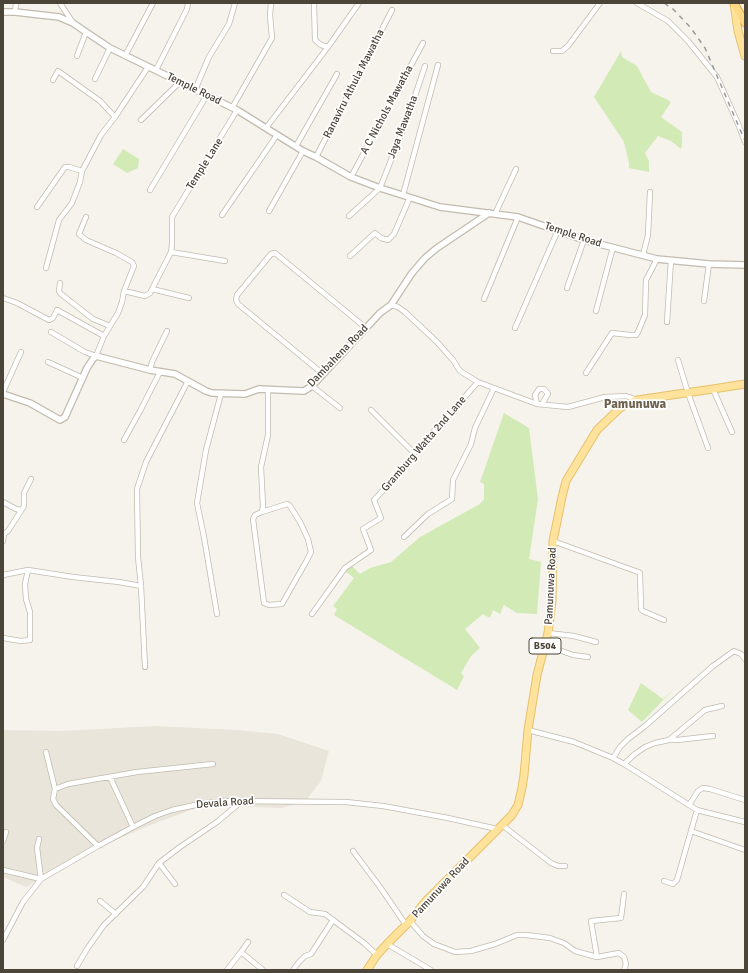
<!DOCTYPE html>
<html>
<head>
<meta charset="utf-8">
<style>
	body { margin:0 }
	#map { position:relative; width:748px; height:973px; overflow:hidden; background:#f6f3ec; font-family:Signika,sans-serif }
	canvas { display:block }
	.frame { position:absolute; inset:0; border:4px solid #4b4439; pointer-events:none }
</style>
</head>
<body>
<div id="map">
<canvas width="748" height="973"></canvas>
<div class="frame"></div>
</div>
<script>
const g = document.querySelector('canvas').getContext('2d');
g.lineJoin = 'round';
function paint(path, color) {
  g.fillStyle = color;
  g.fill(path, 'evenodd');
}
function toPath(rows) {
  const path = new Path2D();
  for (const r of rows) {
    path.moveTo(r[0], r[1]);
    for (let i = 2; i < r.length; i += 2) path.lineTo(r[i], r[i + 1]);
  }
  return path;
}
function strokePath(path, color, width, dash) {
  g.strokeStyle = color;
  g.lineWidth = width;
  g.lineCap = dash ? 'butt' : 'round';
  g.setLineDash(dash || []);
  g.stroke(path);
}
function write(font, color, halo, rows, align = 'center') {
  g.font = font + ' Signika,sans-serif';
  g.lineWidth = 3.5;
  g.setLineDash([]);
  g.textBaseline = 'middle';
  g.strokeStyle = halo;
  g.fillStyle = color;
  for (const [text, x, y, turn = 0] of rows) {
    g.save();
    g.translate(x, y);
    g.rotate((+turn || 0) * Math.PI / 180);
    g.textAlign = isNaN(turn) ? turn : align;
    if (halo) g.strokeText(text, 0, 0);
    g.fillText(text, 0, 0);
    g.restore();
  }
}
const residential = toPath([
	[155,726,237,730,278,734,329,751,321,781,305,802,281,808,205,805,153,824,90,851,26,887,3,877,3,730,61,731]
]);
const green = toPath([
	[621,51,622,57,637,66,651,92,670,101,670,104,661,117,682,132,682,145,681,149,671,141,658,136,645,153,649,161,649,172,629,168,629,163,624,142,594,97],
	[123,149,139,159,138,168,127,173,113,164],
	[504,413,529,428,538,499,529,559,541,562,537,614,517,613,504,605,500,614,493,610,490,618,483,614,465,629,480,648,471,656,461,673,464,676,457,690,334,615,337,609,333,606,354,578,345,571,351,565,360,574,370,568,391,562,420,537,480,504,484,499,484,484,480,482],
	[641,683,663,699,674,689,642,722,628,710]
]);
const minor = toPath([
	[60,3,73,23],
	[637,3,668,21,688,41,717,77,739,126,745,142],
	[15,12,16,3],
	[328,47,359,3],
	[553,51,562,51,568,46,600,3],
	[77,56,86,32],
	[125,56,153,3],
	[156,70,187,9,188,3],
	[95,79,110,48],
	[53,80,58,71,100,101,115,117],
	[195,90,209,57,229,24,235,3],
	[232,108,272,38,270,15,271,3],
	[141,120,180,82],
	[266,128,328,47,321,45,315,40,314,3],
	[296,146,337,74],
	[316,157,392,10],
	[351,177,423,43],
	[150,190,207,95],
	[403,195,438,65],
	[37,207,65,167,69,167,82,171,101,135,115,117,148,67],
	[269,211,303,151],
	[495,214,516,169],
	[222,215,277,135],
	[349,216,380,188,408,117,425,66],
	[171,252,225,261],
	[643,255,648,235,650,192],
	[350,256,375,233,381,238,388,240,394,234,410,197],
	[46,268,59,220,72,203,80,182,82,171],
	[60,283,59,291,61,294,93,319,110,326],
	[567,288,584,240],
	[152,289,189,298],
	[124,291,145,296,150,293,171,252,172,245,172,217,237,110],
	[3,298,17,303,49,320,53,318,57,310,104,336],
	[484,299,518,217],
	[704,301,709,264],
	[391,305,398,307,405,312,437,342,453,360,460,371,478,382,494,388,537,404,568,407,605,397,626,396,637,400],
	[596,311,613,247],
	[667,322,671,260],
	[515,328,558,230],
	[51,332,85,352,96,356,104,336,118,313,122,302,124,291,134,266,132,262,116,253,86,240,79,234,86,217],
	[678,360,688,393,708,448],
	[48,362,83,378],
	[150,370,152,362,167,331],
	[586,373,612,333,630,335,636,335,638,332,645,315,646,280,657,259],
	[323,374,238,304,236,300,237,295,271,254,275,253,366,328],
	[312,386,340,408],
	[713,389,732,432],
	[3,392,21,352],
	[537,404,535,395,539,389,544,389,548,394,542,404],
	[371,410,414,453],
	[124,440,140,411,160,372],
	[3,502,16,509,21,510],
	[262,512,287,504,289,505,290,506,300,522,308,539,311,552,307,560,282,604,269,605,264,603,253,519,255,515,262,512,263,506,261,467,268,435,268,390],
	[3,533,4,534,3,541],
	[4,534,8,531,24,506,24,493,31,479],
	[404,537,428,514,452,499,453,480,471,444,475,428,494,388],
	[553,541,638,572,640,573,641,609,643,611,664,620],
	[3,575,28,570,73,577,119,582,141,586],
	[217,614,204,537,197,503,206,450,221,394],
	[312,614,345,568,371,550,363,529,381,518,374,500,401,471,414,453,462,400,478,382],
	[548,633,574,636,596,642],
	[3,638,21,641,30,640,30,612,26,599,25,584,28,570],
	[545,645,573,655,588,657],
	[145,667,141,586,138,557,137,489,146,462,188,381],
	[528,730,574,742,613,758,624,764,697,810,745,822],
	[669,740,677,740,713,736],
	[46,752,55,789,53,799,56,805,98,846],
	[613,758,620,747,628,739,645,726,713,666,734,651,741,654,745,659],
	[624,764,635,754,645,747,655,743,669,740,705,710,722,706],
	[110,777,133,827],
	[55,789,68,784,137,772,213,764],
	[689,805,698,791,703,788,710,789,745,800],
	[502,825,551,863,558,866,565,866],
	[691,831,745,850],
	[3,841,6,832],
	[353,851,380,887,406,925],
	[159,863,175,884],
	[3,870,41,879,37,848,39,839],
	[664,881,673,884,677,880,697,810],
	[284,895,310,912,325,914,364,943,377,955],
	[100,901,116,914],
	[410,921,423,936,434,944,455,952,471,951,495,944,517,935,526,935,550,938,564,943,575,951,597,957,619,953,624,957,626,964,624,970],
	[3,940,23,902,41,879,98,846,133,827,155,816,172,810,205,803,230,801,346,802,383,806,448,818,497,829],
	[387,944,431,970],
	[241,952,248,942],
	[597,957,591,921,621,918,624,894],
	[77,966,87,949,104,925,143,887,159,863,180,847,217,822,242,801],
	[227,970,241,952,263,970],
	[293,970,299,962,305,956,311,954,333,920]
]);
const tertiary = toPath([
	[3,12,15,12,59,17,73,23,86,32,110,48,237,110,303,151,316,157,351,177,380,188,440,207,518,217,584,240,657,259,709,264,745,265],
	[3,394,30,403,60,420,65,417,87,368,93,359,96,356,150,370,175,374,206,391,212,393,245,394,259,389,304,391,312,386,380,313,391,305,412,273,425,258,437,248,489,213]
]);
const primary = toPath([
	[734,3,738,31,745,56],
	[367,970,377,955,387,944,410,921,425,902,512,815,518,805,522,788,524,775,528,730,537,675,548,633,552,601,553,541,562,497,566,481,597,430,620,408,637,400,713,389,745,384]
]);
const trunk = toPath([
	[734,3,745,23]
]);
const rail = toPath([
	[664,3,673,9,691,28,705,48,745,141]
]);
const shields = [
	[545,646,32]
];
const shieldNames = [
	["B504",545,646]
];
const streetNames = [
	["Ranaviru Athula Mawatha",354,84,-63],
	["Temple Road",194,89,26],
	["A C Nichols Mawatha",387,110,-62],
	["Jaya Mawatha",403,127,-69],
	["Temple Lane",205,164,-58],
	["Temple Road",573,235,18],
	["Dambahena Road",338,356,-46],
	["Gramburg Watta 2nd Lane",424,444,-49],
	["Pamunuwa Road",551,586,-87],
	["Devala Road",225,803,-4],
	["Pamunuwa Road",441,888,-47]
];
const quarterNames = [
	["Pamunuwa",635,405]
];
paint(residential, '#eae5da');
paint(green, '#d2eab5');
strokePath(minor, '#c2bbae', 6);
strokePath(tertiary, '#c2bbae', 8);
strokePath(primary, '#e6c16a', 9);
strokePath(trunk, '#e0a43c', 9);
strokePath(minor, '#fff', 4.5);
strokePath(tertiary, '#fff', 5.5);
strokePath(primary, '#ffe39c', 7);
strokePath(trunk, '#ffd985', 7);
strokePath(rail, '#9a9a9a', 1.5, [5, 5]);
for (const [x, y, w] of shields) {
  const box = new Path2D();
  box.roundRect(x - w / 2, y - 8, w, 16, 3);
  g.fillStyle = '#fff';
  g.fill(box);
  strokePath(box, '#4b4439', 1);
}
write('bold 10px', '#4b4439', null, shieldNames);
write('11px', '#4b4439', '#fff', streetNames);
write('bold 13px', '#6e6250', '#fff', quarterNames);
</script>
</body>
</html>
